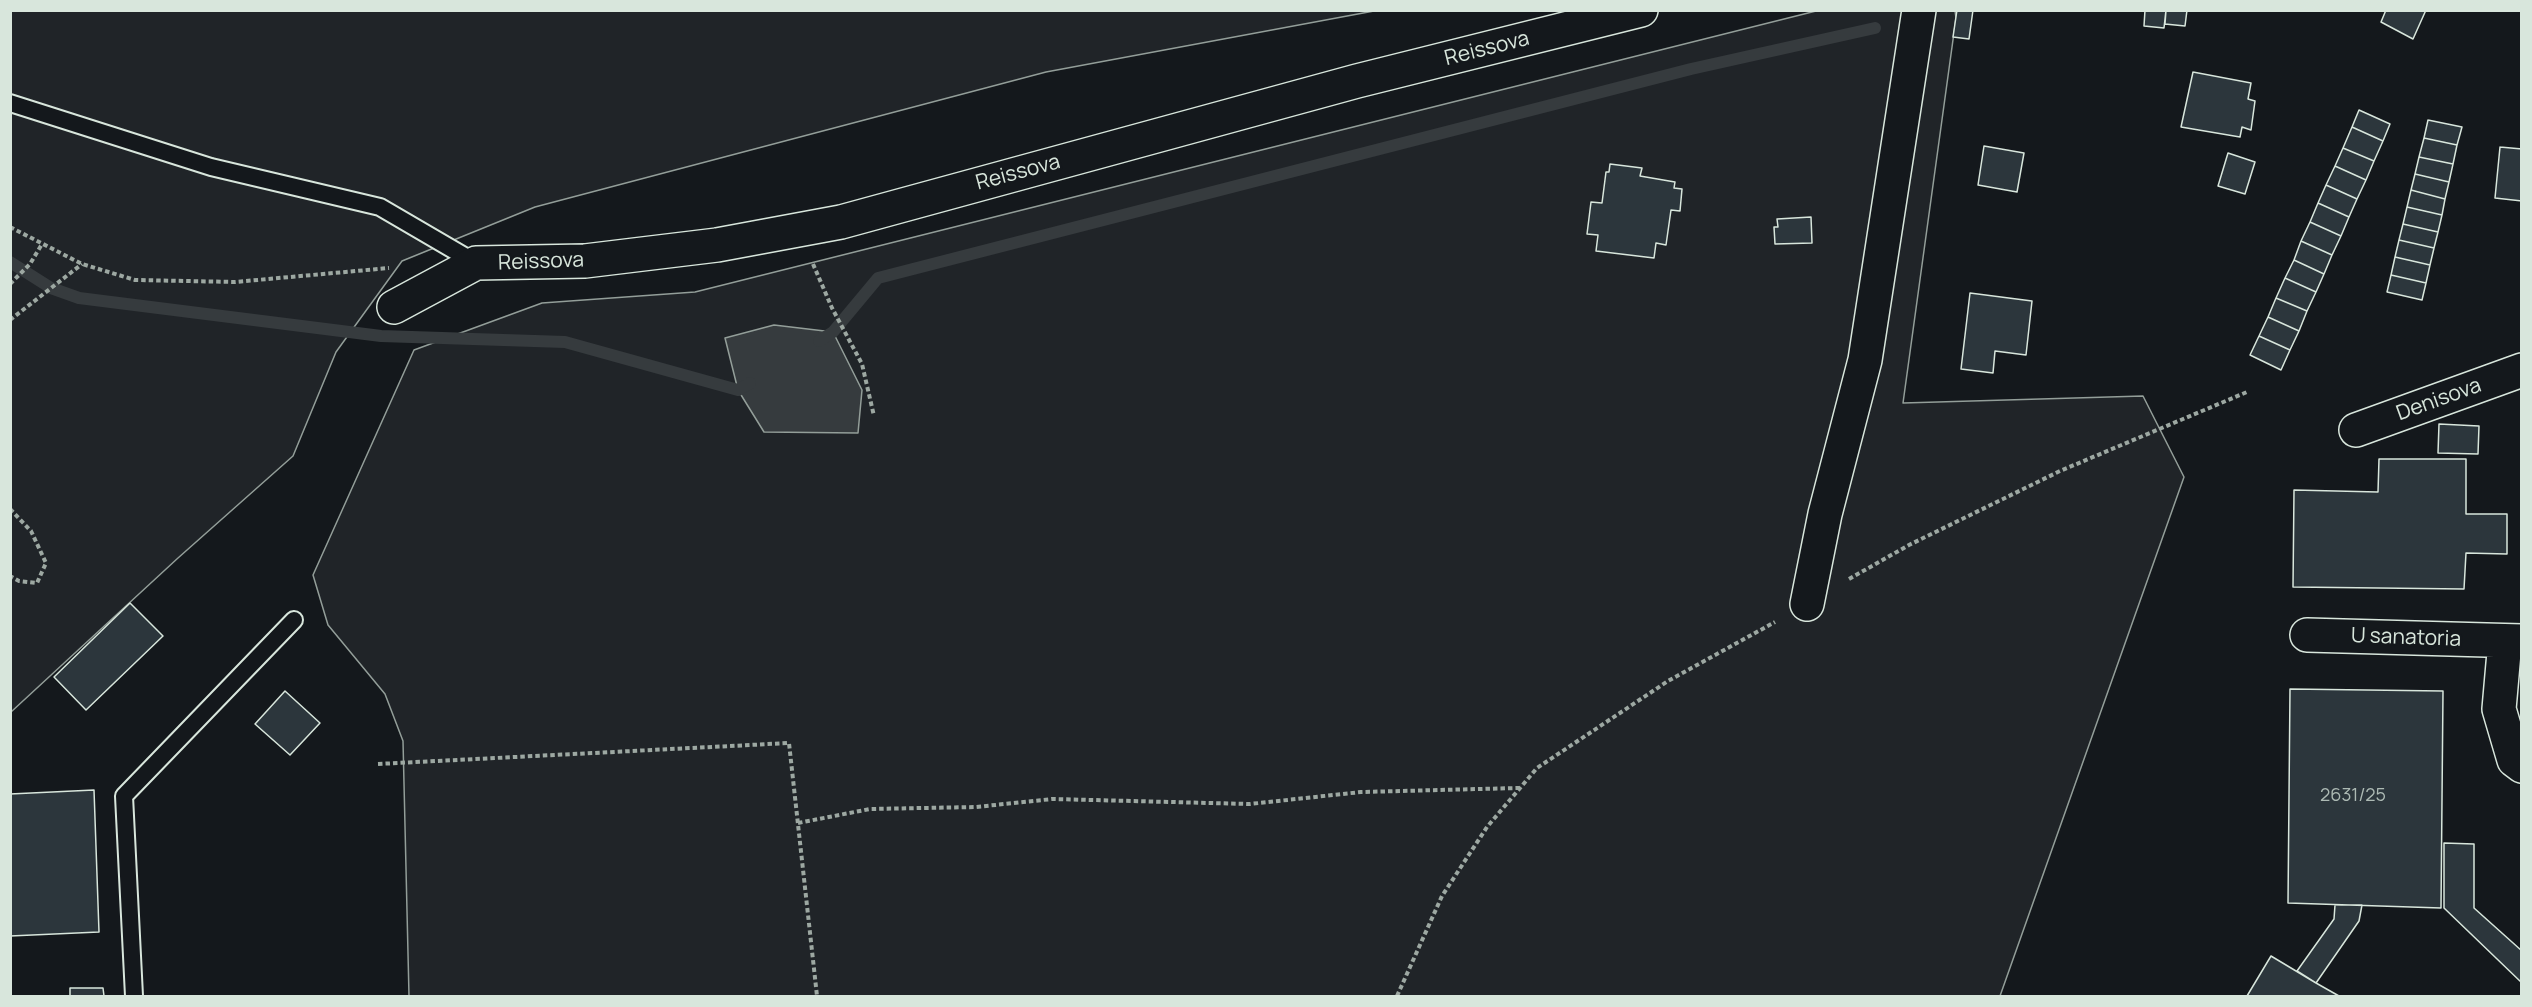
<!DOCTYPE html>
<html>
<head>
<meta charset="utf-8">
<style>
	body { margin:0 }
	#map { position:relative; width:2532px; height:1007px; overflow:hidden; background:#14181c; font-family:Manrope,sans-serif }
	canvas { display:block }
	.frame { position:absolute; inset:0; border:12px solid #d8e6dc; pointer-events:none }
</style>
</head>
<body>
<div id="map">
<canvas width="2532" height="1007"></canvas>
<div class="frame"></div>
</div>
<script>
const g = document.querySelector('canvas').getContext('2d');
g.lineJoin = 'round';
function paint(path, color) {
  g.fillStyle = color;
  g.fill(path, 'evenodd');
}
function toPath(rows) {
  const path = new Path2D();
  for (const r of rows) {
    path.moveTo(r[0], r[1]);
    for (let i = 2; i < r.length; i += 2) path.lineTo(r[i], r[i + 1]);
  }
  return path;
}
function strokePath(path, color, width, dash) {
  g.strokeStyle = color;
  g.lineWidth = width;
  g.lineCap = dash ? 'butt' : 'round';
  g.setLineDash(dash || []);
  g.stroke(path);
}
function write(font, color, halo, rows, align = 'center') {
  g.font = font + ' Manrope,sans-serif';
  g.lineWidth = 4.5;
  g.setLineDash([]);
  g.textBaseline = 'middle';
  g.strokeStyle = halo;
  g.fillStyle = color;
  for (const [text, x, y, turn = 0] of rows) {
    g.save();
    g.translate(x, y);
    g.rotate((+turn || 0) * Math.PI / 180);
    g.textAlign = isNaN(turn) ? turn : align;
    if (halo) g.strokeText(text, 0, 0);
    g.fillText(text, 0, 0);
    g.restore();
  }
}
const green = toPath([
	[1820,10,1955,11,1956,18,1903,403,2143,396,2184,477,2000,996,409,996,403,741,385,694,328,625,313,575,414,350,542,303,695,292,1820,10],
	[11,11,1374,11,1046,72,535,207,402,261,336,352,293,456,178,558,11,712,11,11]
]);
const water = toPath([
	[774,325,833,332,862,390,858,433,764,432,738,390,725,338,774,325]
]);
const stream = toPath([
	[10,262,51,288,79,298,381,336,565,342,738,390,750,383],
	[819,341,833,332,878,278,1691,69,1875,28]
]);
const building = toPath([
	[1957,10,1973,10,1969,39,1953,37,1957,10],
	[2145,10,2166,10,2164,28,2144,26,2145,10],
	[2166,10,2187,10,2185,26,2165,24,2166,10],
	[2386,10,2426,10,2413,39,2381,22,2386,10],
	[2193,72,2251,83,2248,99,2255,101,2251,130,2242,127,2240,137,2181,127,2193,72],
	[2359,110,2390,124,2383,141,2352,127,2359,110],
	[2428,120,2462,127,2457,145,2424,138,2428,120],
	[2352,127,2383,141,2374,161,2343,148,2352,127],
	[2424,138,2457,145,2453,164,2419,157,2424,138],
	[1984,146,2024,153,2017,192,1978,185,1984,146],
	[2500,147,2522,149,2522,201,2495,198,2500,147],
	[2343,148,2374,161,2366,180,2335,166,2343,148],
	[2228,153,2255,162,2245,194,2218,186,2228,153],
	[2419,157,2453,164,2449,182,2415,174,2419,157],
	[1610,164,1642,168,1640,176,1675,182,1674,188,1682,189,1680,211,1671,210,1666,245,1656,243,1654,258,1596,251,1598,235,1587,234,1591,202,1602,203,1606,172,1609,172,1610,164],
	[2335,166,2366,180,2357,199,2326,185,2335,166],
	[2415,174,2449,182,2445,199,2411,190,2415,174],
	[2326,185,2357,199,2349,217,2318,203,2326,185],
	[2411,190,2445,199,2442,215,2407,207,2411,190],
	[2318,203,2349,217,2341,236,2310,222,2318,203],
	[2407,207,2442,215,2438,232,2403,224,2407,207],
	[1811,217,1812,243,1775,244,1774,227,1778,227,1777,219,1811,217],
	[2310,222,2341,236,2332,255,2301,241,2310,222],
	[2403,224,2438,232,2434,248,2399,240,2403,224],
	[2399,240,2434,248,2430,265,2395,257,2399,240],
	[2301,241,2332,255,2324,274,2294,260,2301,241],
	[2395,257,2430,265,2426,283,2391,275,2395,257],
	[2294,260,2324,274,2316,292,2285,278,2294,260],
	[2391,275,2426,283,2422,300,2387,292,2391,275],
	[2285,278,2316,292,2307,311,2276,298,2285,278],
	[1970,293,2032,301,2026,355,1995,351,1993,373,1961,369,1970,293],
	[2276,298,2307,311,2299,331,2268,317,2276,298],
	[2268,317,2299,331,2290,350,2259,336,2268,317],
	[2259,336,2290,350,2281,370,2250,355,2259,336],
	[2439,424,2479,426,2478,454,2438,453,2439,424],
	[2379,459,2466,459,2466,514,2507,514,2507,554,2466,553,2464,589,2293,587,2294,490,2378,492,2379,459],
	[130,603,163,636,86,710,54,677,130,603],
	[2290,689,2443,691,2441,908,2288,903,2290,689],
	[285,691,320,723,290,755,255,724,285,691],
	[94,790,99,932,10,936,10,794,94,790],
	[2444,843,2474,844,2474,908,2522,951,2522,983,2444,908,2444,843],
	[2335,905,2362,905,2359,921,2316,983,2297,971,2334,919,2335,905],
	[2271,956,2316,983,2339,996,2247,996,2271,956],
	[70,988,103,988,104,996,70,996,70,988]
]);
const path = toPath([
	[10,227,82,264,135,280,235,282,389,268],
	[813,264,832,308,862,364,874,416],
	[10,284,30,264,42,244],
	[10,320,82,264],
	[10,509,31,531,46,563,37,583,19,581,10,576],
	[1849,579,1909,545,2060,471,2247,392],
	[378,764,789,743,817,996],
	[798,823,870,809,976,807,1052,799,1250,804,1361,792,1519,788],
	[1397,996,1442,896,1487,827,1537,768,1668,681,1775,622]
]);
const lane = toPath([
	[10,103,211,167,380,207,476,263],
	[134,996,124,796,294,620]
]);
const street = toPath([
	[394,307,476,263,585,261,717,245,841,222,1357,81,1641,10],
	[2356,430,2522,370],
	[1807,604,1825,514,1865,360,1919,10],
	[2307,635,2522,641],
	[2505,641,2499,709,2514,760,2522,766]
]);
const numberNames = [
	["2631/25",2353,796]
];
const streetNames = [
	["Reissova",1487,49,-14],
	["Reissova",1018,173,-15],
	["Reissova",541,262,-2],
	["Denisova",2439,400,-20],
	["U sanatoria",2406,638,2]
];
paint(green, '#202428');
strokePath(green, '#939e99', 1.5);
paint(water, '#363b3e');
strokePath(water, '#939e99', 1.5);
strokePath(stream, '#363b3e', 12);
paint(building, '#2c363c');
strokePath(building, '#d8e6dc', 1.5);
strokePath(lane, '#d8e6dc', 20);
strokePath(street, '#d8e6dc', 36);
strokePath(path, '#9da8a2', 4, [4.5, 3]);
strokePath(lane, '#14181c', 16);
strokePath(street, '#14181c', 33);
write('18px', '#adbab4', null, numberNames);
write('21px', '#d8e6dc', '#14181c', streetNames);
</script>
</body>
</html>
